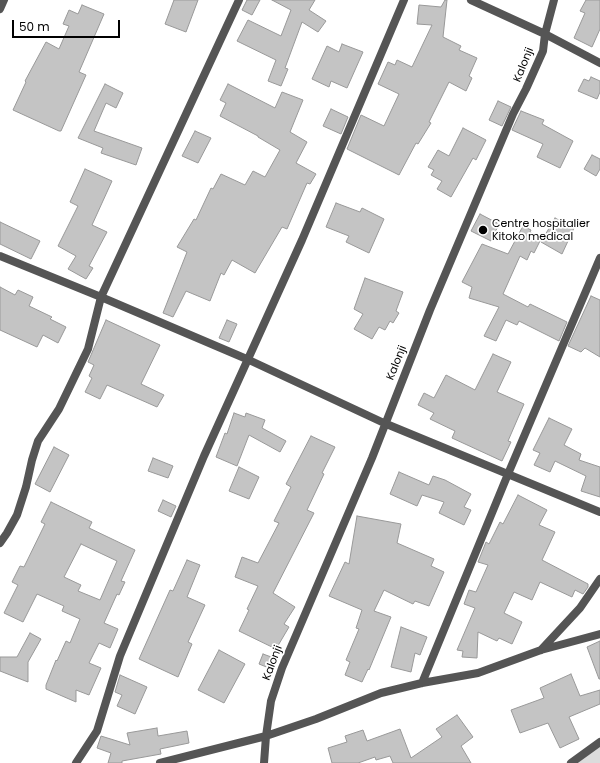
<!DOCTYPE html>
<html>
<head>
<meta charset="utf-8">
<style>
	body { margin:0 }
	#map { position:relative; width:600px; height:763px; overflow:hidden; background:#fff; font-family:Poppins,sans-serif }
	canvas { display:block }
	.scale { position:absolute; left:12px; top:20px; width:108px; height:18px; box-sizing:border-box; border:2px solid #000; border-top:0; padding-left:5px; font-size:12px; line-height:14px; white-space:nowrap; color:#000; -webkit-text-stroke:3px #fff; paint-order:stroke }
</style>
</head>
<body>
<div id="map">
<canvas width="600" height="763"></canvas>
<div class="scale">50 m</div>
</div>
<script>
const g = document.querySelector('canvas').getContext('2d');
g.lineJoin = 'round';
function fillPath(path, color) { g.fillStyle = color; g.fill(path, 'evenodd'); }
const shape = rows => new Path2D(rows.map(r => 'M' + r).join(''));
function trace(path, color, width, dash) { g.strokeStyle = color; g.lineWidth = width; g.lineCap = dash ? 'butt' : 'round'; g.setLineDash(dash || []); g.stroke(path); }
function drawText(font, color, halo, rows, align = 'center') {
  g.font = font + ' Poppins,sans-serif'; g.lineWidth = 3.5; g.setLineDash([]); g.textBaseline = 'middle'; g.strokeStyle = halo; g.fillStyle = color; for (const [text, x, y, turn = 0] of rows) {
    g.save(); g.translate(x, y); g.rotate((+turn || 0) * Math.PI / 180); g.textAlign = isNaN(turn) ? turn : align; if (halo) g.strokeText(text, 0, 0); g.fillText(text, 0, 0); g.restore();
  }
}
const green = shape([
	[600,742,600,763,571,763]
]);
const building = shape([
	[174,0,198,0,186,32,165,24,174,0],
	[247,0,260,0,252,15,242,10,247,0],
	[272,0,315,0,309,10,326,21,318,32,302,22,285,68,288,69,281,86,268,81,276,60,237,41,248,20,281,36,291,10,272,0],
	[445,0,447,0,443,37,461,46,459,50,477,58,469,76,472,78,466,91,449,82,429,122,431,123,418,144,416,143,399,175,347,149,361,115,384,126,399,94,378,84,388,62,395,65,397,60,412,67,432,25,417,24,419,5,441,7,445,0],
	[586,0,600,0,600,29,592,47,574,38,585,13,580,11,586,0],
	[82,5,104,14,79,72,86,75,61,131,59,131,13,110,26,82,25,81,46,42,59,49,69,26,63,24,69,10,78,14,82,5],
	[342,44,363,52,347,88,331,81,329,87,312,79,327,46,339,52,342,44],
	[591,77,600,81,600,92,597,99,578,91,584,79,589,81,591,77],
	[105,84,123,93,116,108,106,103,94,131,142,148,136,165,101,153,103,148,78,138,105,84],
	[228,84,275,108,282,92,303,100,290,132,307,142,296,163,316,174,310,184,307,183,287,229,282,227,255,273,232,260,224,275,221,273,210,301,186,291,173,317,163,313,187,252,177,247,194,219,196,220,211,188,213,189,221,174,245,185,253,171,265,177,280,150,258,137,258,136,220,116,226,103,220,100,228,84],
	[498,101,511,107,502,126,489,120,498,101],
	[331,109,348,117,341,134,323,126,331,109],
	[521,111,544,120,542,124,573,141,560,168,537,157,543,144,512,130,521,111],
	[463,128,486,140,476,160,473,158,451,197,437,189,442,181,431,175,434,170,428,167,438,150,449,156,463,128],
	[195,131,211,138,198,163,182,156,195,131],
	[592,155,600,159,600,169,596,176,584,169,592,155],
	[85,169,112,181,92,225,107,232,89,266,93,268,86,279,68,269,76,256,58,246,78,206,70,202,85,169],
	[336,203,360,212,362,208,384,219,369,253,346,242,349,236,326,227,336,203],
	[480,214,499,224,491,241,471,231,480,214],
	[555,218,574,228,562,254,541,242,555,218],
	[0,222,40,241,31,259,0,244,0,222],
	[523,226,531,230,530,232,541,239,534,253,531,251,527,260,520,256,503,294,528,307,530,304,567,322,559,341,519,321,517,325,506,320,496,341,484,336,499,307,469,298,472,287,462,282,482,244,508,254,523,226],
	[365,278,403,292,396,311,399,313,393,323,390,321,385,330,379,327,372,339,354,329,363,314,354,309,365,278],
	[0,287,15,295,18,290,33,297,29,306,52,317,50,319,66,327,58,343,43,335,37,347,0,330,0,287],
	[591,296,600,300,600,357,585,348,581,352,568,346,591,296],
	[106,320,160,345,141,384,164,395,157,407,107,385,100,399,85,392,92,378,89,376,94,365,88,362,106,320],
	[227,320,237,324,229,342,219,338,227,320],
	[493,354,511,362,497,392,524,404,508,441,511,442,502,461,452,438,455,431,430,419,434,413,418,405,424,393,434,398,446,375,475,390,493,354],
	[234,413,245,417,246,413,265,420,262,428,286,441,280,452,249,435,237,466,216,457,225,433,227,434,234,413],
	[549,418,572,429,564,445,581,454,579,460,600,467,600,497,581,491,586,476,555,461,550,472,534,465,540,453,533,450,549,418],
	[311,436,335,447,322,473,324,474,307,510,314,513,273,593,295,607,284,624,289,627,276,649,239,631,249,610,247,609,258,586,235,577,242,557,258,563,279,523,274,521,291,487,286,484,311,436],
	[54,447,69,455,50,492,35,484,54,447],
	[153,458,173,466,168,478,148,471,153,458],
	[239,467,259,477,249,499,229,491,239,467],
	[399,472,429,485,433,476,445,480,471,494,464,507,471,510,464,525,439,513,444,502,422,495,417,506,390,494,399,472],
	[518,495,547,510,539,525,555,532,542,560,588,584,588,587,583,594,575,590,572,597,540,582,532,600,514,592,504,613,522,622,512,644,499,638,497,641,478,632,477,658,462,657,463,651,457,650,475,608,464,604,469,590,476,592,488,565,478,562,486,542,489,544,500,522,503,524,518,495],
	[163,500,176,506,171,517,158,511,163,500],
	[51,502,92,522,89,528,135,550,121,581,125,582,119,595,117,594,104,623,118,629,110,648,99,643,89,663,101,668,89,695,76,690,76,702,46,689,46,685,56,660,57,661,66,641,70,643,80,619,62,611,64,606,37,594,23,622,4,613,18,585,12,582,20,566,24,567,45,524,41,522,51,502],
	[81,544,117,561,100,600,78,591,81,585,64,577,81,544],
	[357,516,401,524,397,543,434,559,431,566,444,572,429,606,415,601,413,604,384,590,374,611,391,617,369,670,368,669,362,682,345,675,350,662,346,660,359,629,356,628,362,610,329,596,345,562,349,564,357,516],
	[187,560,200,565,187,597,205,605,188,642,192,644,178,677,139,659,170,590,173,591,187,560],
	[401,627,427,637,420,655,415,653,411,672,391,667,401,627],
	[30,633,41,639,28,662,28,682,0,671,0,657,17,657,30,633],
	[600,641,600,679,599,679,587,647,600,641],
	[219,650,245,664,224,703,198,690,219,650],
	[263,654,274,658,269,668,259,664,263,654],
	[571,674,580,696,600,690,600,704,569,717,579,739,560,748,548,723,520,733,511,710,544,698,540,688,571,674],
	[120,675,147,687,135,714,117,706,122,695,115,692,120,675],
	[457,715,473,737,461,746,471,763,393,763,390,756,376,760,375,757,358,763,332,763,328,748,347,742,345,736,363,730,367,741,400,729,411,758,442,737,436,729,457,715],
	[157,728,158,736,187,731,189,743,160,749,161,754,122,761,122,763,108,763,111,753,97,748,101,736,130,745,127,733,157,728]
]);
const service = shape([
	[571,763,600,742]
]);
const minor = shape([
	[471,0,545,34,600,63],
	[0,9,4,0],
	[0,256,101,297,249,360,384,423,600,512],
	[0,543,7,533,17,515,26,487,32,460,38,441,59,409,88,349,101,297,239,0],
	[541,650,580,608,600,579],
	[422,683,508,474,600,258],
	[76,763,97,731,120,656,204,456,302,240,404,0],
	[160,763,266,736,316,719,381,693,422,683,478,673,541,650,600,634],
	[264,763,266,736,271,701,282,668,372,458,430,310,513,114,526,89,543,51,545,34,554,0]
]);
const markers = [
	[483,230,5,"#000"]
];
const streetNames = [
	["Kalonji",524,65,-68],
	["Kalonji",397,363,-68],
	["Kalonji",273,663,-69]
];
const poiNames = [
	["Centre hospitalier",492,224],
	["Kitoko medical",492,237]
];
fillPath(green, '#dcdcdc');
fillPath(building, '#c4c4c4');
trace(building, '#999', 1);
trace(service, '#555', 8);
trace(minor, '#555', 8);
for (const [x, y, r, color] of markers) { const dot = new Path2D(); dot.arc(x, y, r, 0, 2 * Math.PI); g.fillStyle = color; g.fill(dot); trace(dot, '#fff', 1.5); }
drawText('11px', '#000', '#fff', streetNames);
drawText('11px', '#000', '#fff', poiNames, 'left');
</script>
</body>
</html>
